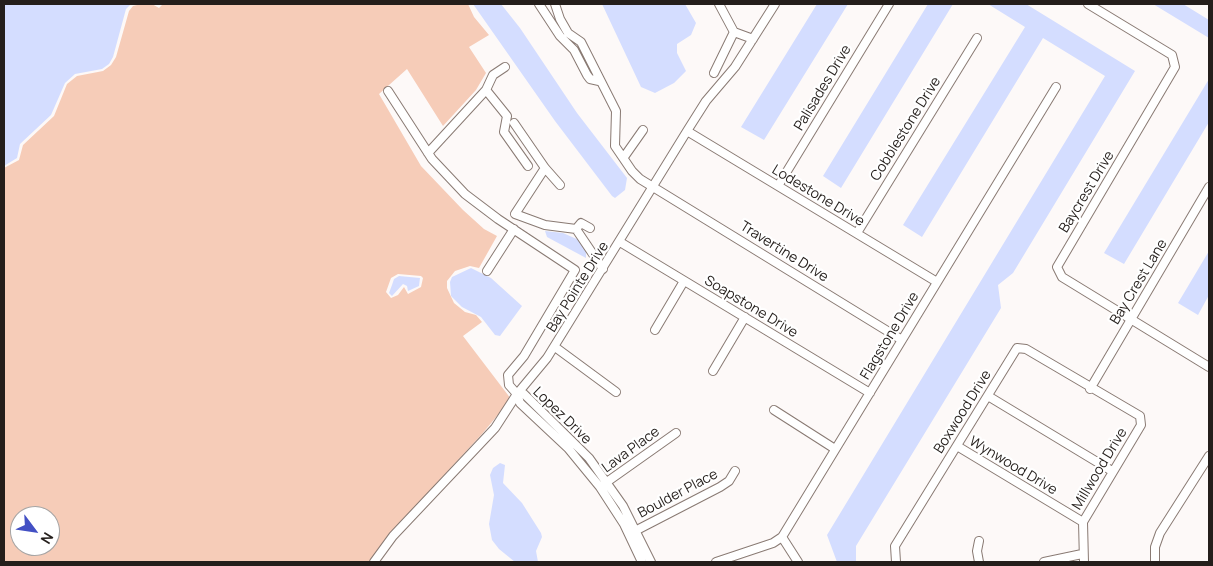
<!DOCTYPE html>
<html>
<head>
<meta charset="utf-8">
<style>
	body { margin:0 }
	#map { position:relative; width:1213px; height:566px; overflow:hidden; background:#fdf9f8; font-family:Manrope,sans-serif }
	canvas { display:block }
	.frame { position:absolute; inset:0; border:5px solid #241e1b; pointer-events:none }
	.north { position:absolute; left:10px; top:506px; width:50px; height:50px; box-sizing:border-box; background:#fff; border:1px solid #a7a5a4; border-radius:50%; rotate:121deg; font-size:14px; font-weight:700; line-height:20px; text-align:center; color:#241e1b }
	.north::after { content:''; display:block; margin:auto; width:18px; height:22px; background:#4350c4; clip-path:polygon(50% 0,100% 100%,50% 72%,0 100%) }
</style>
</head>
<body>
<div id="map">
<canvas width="1213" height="566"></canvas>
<div class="frame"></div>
<div class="north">N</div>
</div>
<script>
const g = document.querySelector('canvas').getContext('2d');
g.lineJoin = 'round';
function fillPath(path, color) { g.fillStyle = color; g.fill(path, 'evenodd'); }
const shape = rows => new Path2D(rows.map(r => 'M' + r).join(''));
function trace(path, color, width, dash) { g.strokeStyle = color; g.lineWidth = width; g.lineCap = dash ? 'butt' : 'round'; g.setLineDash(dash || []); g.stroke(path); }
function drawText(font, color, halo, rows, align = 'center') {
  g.font = font + ' Manrope,sans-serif'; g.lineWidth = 4.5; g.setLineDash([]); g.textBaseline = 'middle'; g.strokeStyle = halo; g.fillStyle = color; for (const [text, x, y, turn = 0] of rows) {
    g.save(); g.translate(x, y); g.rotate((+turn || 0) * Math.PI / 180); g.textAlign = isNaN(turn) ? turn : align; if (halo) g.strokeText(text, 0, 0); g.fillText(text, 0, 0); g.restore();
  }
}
const green = shape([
	[141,4,152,4,159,8,163,4,468,4,474,17,489,35,469,47,486,73,476,90,443,126,407,69,379,94,421,166,463,210,484,229,497,236,479,268,470,266,455,271,447,281,447,288,454,303,465,312,476,315,482,322,463,336,511,399,482,434,386,538,371,562,4,562,4,168,19,160,23,145,54,116,67,84,77,76,103,71,111,65,116,57,129,11,133,6],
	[398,274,421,276,423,278,421,287,408,294,404,287,398,295,391,298,386,292,391,278],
	[20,516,50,516,50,546,20,546]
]);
const water = shape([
	[4,4,131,4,126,9,113,57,109,64,102,69,75,74,65,83,51,115,20,144,17,158,4,166],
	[473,4,501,4,520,28,577,113,627,178,625,190,615,198,612,196,555,121],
	[602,4,685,4,696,23,691,35,677,44,677,53,686,71,674,83,655,93,641,87],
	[817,4,848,4,764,140,741,127],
	[928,4,953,4,841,188,823,176],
	[988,4,1026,4,1135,71,1013,273,998,285,1001,308,856,546,856,562,837,562,827,535,1105,76,1043,38,922,237,903,225,1025,27],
	[1153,4,1183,4,1209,20,1209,38],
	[1209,79,1209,122,1124,264,1104,253],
	[545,231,563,233,579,240,586,251,586,258,547,237],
	[1209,251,1209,295,1198,315,1178,303],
	[471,268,491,278,522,306,500,336,495,335,481,317,462,307,451,296,450,282,452,277],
	[399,276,420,278,419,286,408,291,407,286,403,284,392,296,389,293,392,285,394,279],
	[500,463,505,465,503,483,522,503,541,533,542,537,536,551,538,562,515,562,499,549,492,540,489,524,494,495,490,475,493,468]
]);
const minor = shape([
	[539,4,560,36,574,50,587,75,590,79,599,81],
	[555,4,560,19,568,33,581,42,616,111,615,146,632,171,640,179,902,340],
	[719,4,734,32,753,39],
	[1088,4,1172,55,1175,67,1057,267,1062,277,1209,367],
	[714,73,734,32],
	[486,90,507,116,504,132,528,166],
	[388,91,432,159,465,194,498,219,575,270,524,356,508,375,509,385,517,394,520,403,568,448,600,487,624,524,642,562],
	[514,123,545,168,560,185],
	[687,131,937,282],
	[428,153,486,90,493,75,505,67],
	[624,157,643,130],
	[545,168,515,214,545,225,576,229,603,269],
	[778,186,889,4],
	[576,229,581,223,590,228],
	[857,233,977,38],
	[620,242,870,393],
	[487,271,514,229],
	[655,330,684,281],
	[555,347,616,392],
	[713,371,745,317],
	[1090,389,1209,187],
	[517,394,524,394,589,458,623,506,651,562],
	[988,396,1112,471],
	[774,410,835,449],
	[957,446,1083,522],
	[604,484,676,433],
	[633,532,720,487,729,481,735,471],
	[782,537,798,562],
	[979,541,977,551,979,562],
	[374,562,393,536,495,428,517,394,547,358,687,131,706,101,735,67,775,4],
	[716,562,773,543,782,537,1056,87],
	[896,562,895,546,1017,348,1026,349,1140,416,1141,425,1083,522,1084,562],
	[1044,562,1082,554],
	[1155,562,1155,547,1160,533,1209,456]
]);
const streetNames = [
	["Palisades Drive",823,88,-59],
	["Cobblestone Drive",906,129,-58],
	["Baycrest Drive",1087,192,-59],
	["Lodestone Drive",818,196,31],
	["Travertine Drive",784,252,32],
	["Bay Crest Lane",1139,282,-59],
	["Bay Pointe Drive",578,287,-58],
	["Soapstone Drive",751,307,31],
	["Flagstone Drive",890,336,-59],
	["Boxwood Drive",963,412,-58],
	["Lopez Drive",562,416,44],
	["Lava Place",631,450,-36],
	["Wynwood Drive",1013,466,31],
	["Millwood Drive",1100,469,-59],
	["Boulder Place",678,494,-28]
];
fillPath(green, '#f6ccb8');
fillPath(water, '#d4ddff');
trace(minor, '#897a73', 10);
trace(minor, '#fff', 8);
drawText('14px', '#241e1b', '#fff', streetNames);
</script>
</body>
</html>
